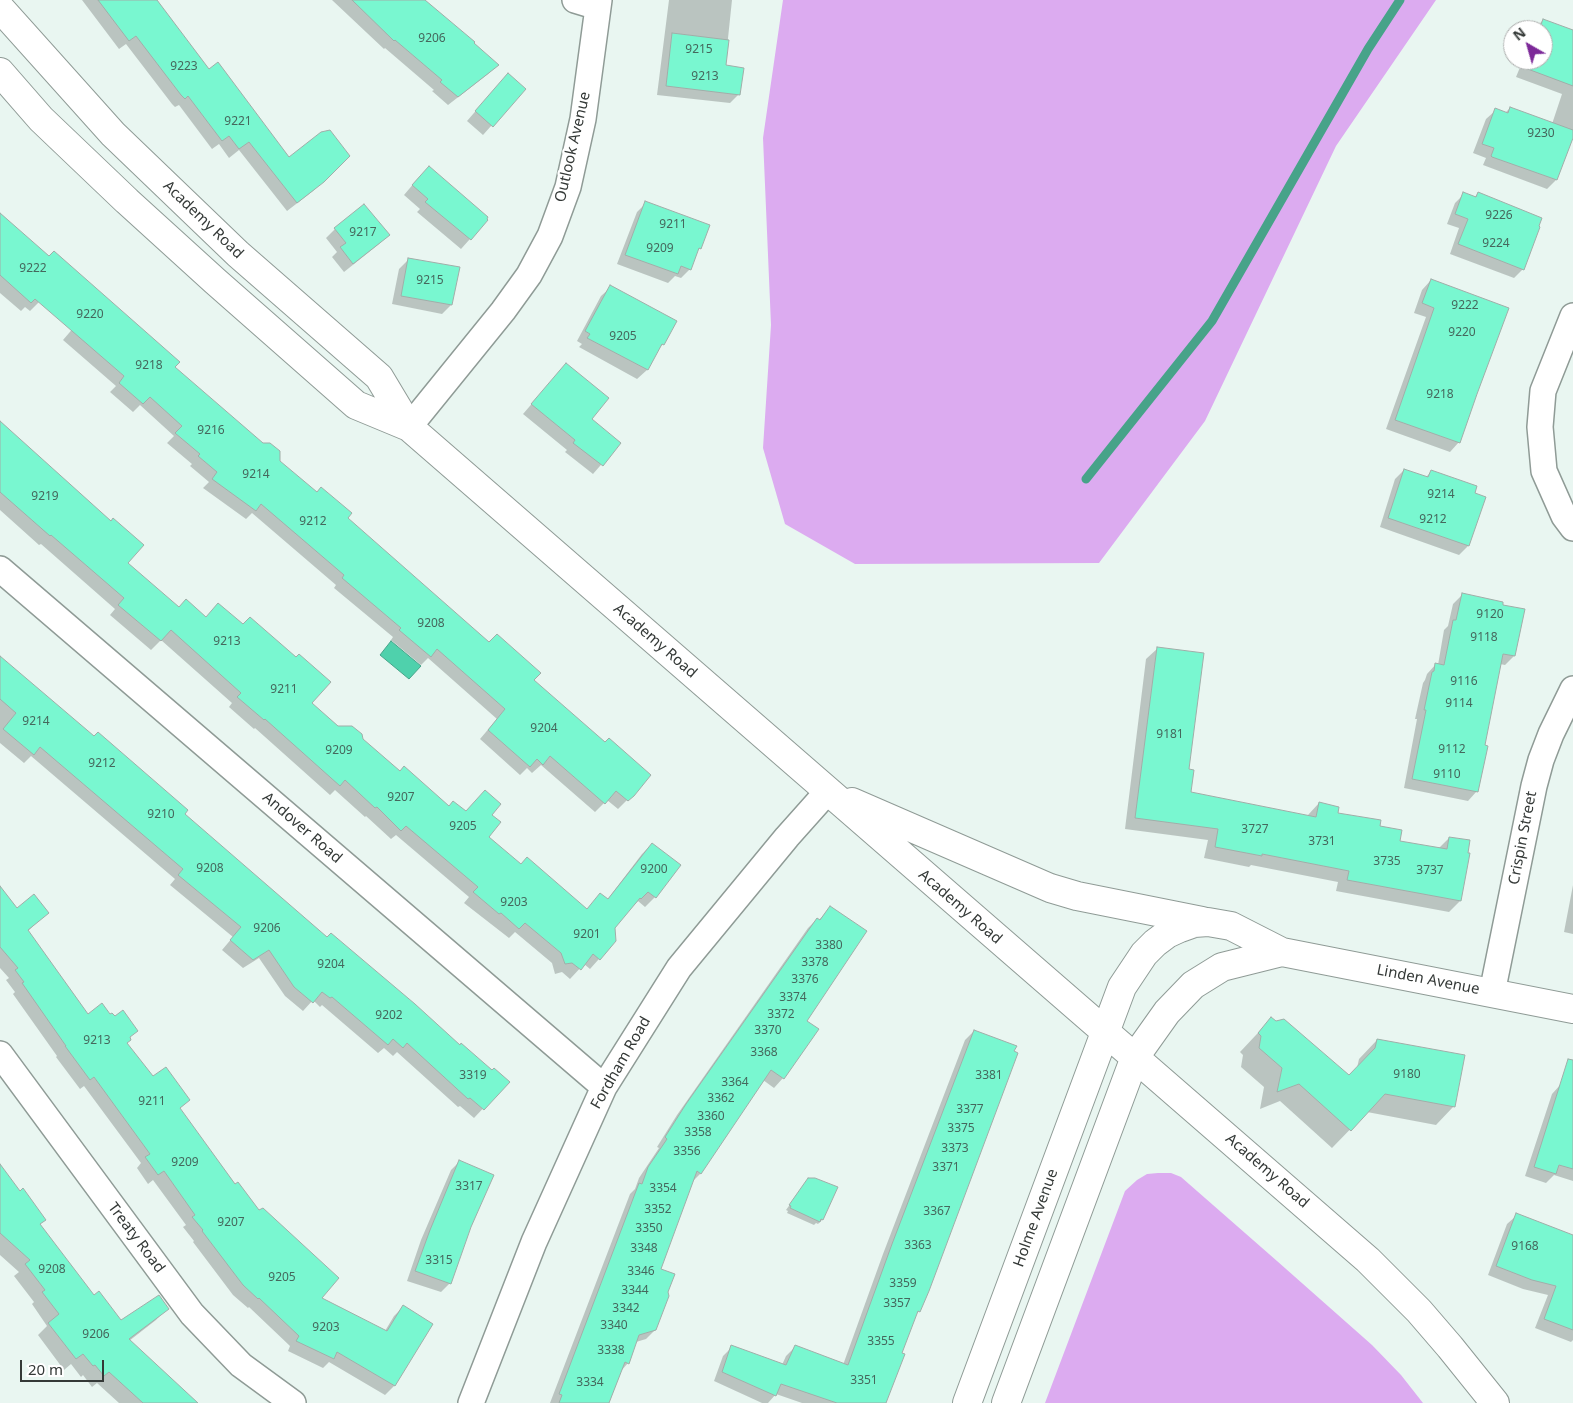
<!DOCTYPE html>
<html>
<head>
<meta charset="utf-8">
<style>
	body { margin:0 }
	#map { position:relative; width:1573px; height:1403px; overflow:hidden; background:#e9f6f1; font-family:"Noto Sans",sans-serif }
	canvas { display:block }
	.north { position:absolute; left:1503px; top:20px; width:50px; height:50px; box-sizing:border-box; background:#fff; border:1px solid #aeb0af; border-radius:50%; rotate:322deg; font-size:14px; font-weight:700; line-height:20px; text-align:center; color:#343937 }
	.north::after { content:''; display:block; margin:auto; width:18px; height:22px; background:#7c2998; clip-path:polygon(50% 0,100% 100%,50% 72%,0 100%) }
	.scale { position:absolute; left:20px; top:1360px; width:84px; height:22px; box-sizing:border-box; border:2px solid #343937; border-top:0; padding-left:6px; font-size:15px; line-height:18px; white-space:nowrap; color:#343937; -webkit-text-stroke:4px #fff; paint-order:stroke }
</style>
</head>
<body>
<div id="map">
<canvas width="1573" height="1403"></canvas>
<div class="north">N</div>
<div class="scale">20 m</div>
</div>
<script>
const g = document.querySelector('canvas').getContext('2d');
g.lineJoin = 'round';
function fillPath(path, color) { g.fillStyle = color; g.fill(path, 'evenodd'); }
const shape = rows => new Path2D(rows.map(r => 'M' + r).join(''));
function trace(path, color, width, dash) { g.strokeStyle = color; g.lineWidth = width; g.lineCap = dash ? 'butt' : 'round'; g.setLineDash(dash || []); g.stroke(path); }
function drawText(font, color, halo, rows, align = 'center') {
  g.font = font + ' "Noto Sans",sans-serif'; g.lineWidth = 4.5; g.setLineDash([]); g.textBaseline = 'middle'; g.strokeStyle = halo; g.fillStyle = color; for (const [text, x, y, turn = 0] of rows) {
    g.save(); g.translate(x, y); g.rotate((+turn || 0) * Math.PI / 180); g.textAlign = isNaN(turn) ? turn : align; if (halo) g.strokeText(text, 0, 0); g.fillText(text, 0, 0); g.restore();
  }
}
const green = shape([
	[783,0,1436,0,1336,146,1205,421,1099,563,855,564,785,524,763,448,771,325,763,138],
	[1158,1173,1171,1173,1181,1177,1277,1261,1372,1345,1401,1375,1423,1403,1045,1403,1125,1191,1137,1180,1147,1174]
]);
const water = shape([
	[391,641,421,666,409,679,380,655,391,641]
]);
const shadow = shape([
	[82,0,156,0,209,71,289,159,349,156,313,191,287,211,239,150,229,158,219,144,212,149,179,105,175,107,172,104,126,44,119,49],
	[332,0,423,0,497,65,488,74,448,105,432,91,434,90,385,48,384,49],
	[669,0,732,0,725,67,739,94,730,103,657,95],
	[1543,20,1573,31,1573,134,1556,180,1547,189,1483,165,1486,158,1473,153,1486,119,1496,110,1505,113,1510,108,1552,124,1562,94,1516,77,1523,60,1543,60,1543,30,1534,30],
	[499,84,524,89,483,135,467,121],
	[420,176,487,220,461,249,417,212,420,209,404,195],
	[1478,193,1523,269,1514,278,1450,254,1459,228,1447,224,1455,203,1464,194,1474,198],
	[646,203,700,248,696,252,690,269,681,278,675,276,668,283,617,264,637,212],
	[0,216,39,302,30,311,25,307,21,311,0,293],
	[335,229,388,235,379,244,344,272,332,257,337,252,326,238],
	[409,259,451,305,442,314,392,304,399,269],
	[1431,280,1459,442,1450,452,1386,429,1426,317,1414,313,1422,290],
	[611,287,663,344,657,350,647,370,637,379,579,347,582,344,577,341,601,296],
	[93,305,173,367,279,461,605,744,649,775,627,800,618,809,607,800,595,812,541,765,532,773,527,768,520,775,480,739,497,719,428,658,421,665,391,640,393,637,334,588,336,585,252,513,246,519,203,488,209,482,190,466,192,464,167,443,174,436,140,405,133,412,110,392,116,386,63,340],
	[566,364,590,419,620,443,593,474,565,452,567,450,523,414],
	[0,422,126,563,179,608,310,703,338,727,362,740,400,772,449,807,465,813,490,815,487,837,520,866,586,910,600,895,607,900,642,854,652,844,655,897,645,907,638,901,631,908,613,928,615,941,590,969,584,964,570,979,562,972,555,974,552,963,515,932,509,938,464,903,469,897,396,835,391,839,366,816,365,817,335,790,330,795,255,728,254,729,229,707,232,703,161,640,151,650,110,615,115,609,41,544,39,545,0,510],
	[1404,470,1425,478,1431,472,1468,546,1459,555,1380,527,1395,479],
	[1462,595,1514,656,1505,665,1500,664,1484,746,1477,791,1468,801,1404,788,1417,719,1415,719,1423,683,1425,680,1427,674,1436,664,1438,665,1444,630,1448,626,1453,604],
	[1158,648,1188,770,1189,793,1307,817,1308,815,1319,803,1337,814,1379,827,1399,842,1438,849,1449,838,1466,854,1468,854,1460,901,1449,912,1336,891,1338,882,1251,865,1249,867,1204,858,1208,840,1125,829,1146,659],
	[0,657,327,938,492,1072,508,1082,474,1118,460,1106,458,1107,397,1052,393,1056,384,1048,378,1053,322,1005,320,1007,313,1000,303,1011,285,996,259,958,243,968,222,950,233,937,170,885,175,879,31,756,24,763,0,743],
	[1573,885,1573,934,1564,932],
	[0,888,17,909,47,913,28,931,88,1015,129,1038,126,1043,153,1078,189,1100,179,1109,320,1298,385,1331,394,1316,403,1307,432,1324,394,1386,385,1395,329,1362,323,1368,288,1351,290,1346,249,1307,248,1308,233,1295,193,1242,194,1241,183,1227,186,1225,153,1180,148,1184,137,1168,141,1163,84,1086,80,1089,56,1057,57,1056,13,994,15,992,6,980,9,978,0,968],
	[830,908,805,1021,783,1078,774,1088,763,1080,701,1173,692,1182,660,1270,655,1330,646,1339,636,1342,628,1363,621,1371,609,1403,550,1403,630,1194,635,1189,639,1178,659,1148,657,1147,677,1115,808,928,817,919,819,920],
	[1271,1019,1349,1077,1357,1068,1359,1059,1377,1040,1454,1106,1436,1125,1367,1112,1332,1148,1280,1101,1260,1109,1264,1087,1241,1067,1243,1055,1240,1052],
	[974,1031,919,1311,915,1316,900,1354,886,1403,802,1403,776,1394,768,1403,762,1403,714,1381,723,1356,732,1347,782,1365,786,1356,795,1347,843,1365,883,1254,965,1040],
	[1561,1084,1573,1088,1573,1181,1554,1175,1546,1183,1525,1176,1552,1094],
	[460,1161,470,1227,450,1283,441,1292,407,1281,421,1240,451,1170],
	[0,1166,19,1192,45,1219,39,1225,94,1297,121,1322,167,1308,156,1320,129,1341,196,1403,119,1403,97,1383,92,1387,83,1375,81,1377,71,1364,64,1370,38,1335,47,1326,32,1304,34,1302,14,1276,19,1272,0,1255],
	[808,1179,836,1187,822,1220,818,1224,816,1223,814,1225,787,1213,788,1211,786,1210],
	[1517,1215,1573,1271,1573,1340,1571,1342,1535,1328,1548,1295,1523,1289,1488,1275,1507,1224]
]);
const stream = shape([
	[1086,479,1212,321,1368,49,1400,0]
]);
const building = shape([
	[98,0,157,0,209,69,218,62,289,157,321,132,330,130,350,156,324,182,297,203,249,142,239,149,229,136,222,141,188,96,185,99,181,95,136,36,129,41,98,0],
	[352,0,425,0,475,42,474,43,499,65,458,97,440,82,442,80,395,40,394,41,352,0],
	[1543,19,1573,30,1573,86,1525,68,1528,60,1543,60,1543,30,1539,30,1543,19],
	[672,33,729,40,726,65,744,68,740,95,666,86,672,33],
	[508,73,526,89,493,127,475,111,508,73],
	[1510,107,1573,130,1573,138,1557,180,1492,157,1491,156,1494,148,1482,144,1495,108,1508,113,1510,107],
	[429,166,488,217,487,219,488,220,471,240,425,202,428,199,412,185,429,166],
	[1463,192,1476,197,1478,192,1542,218,1539,226,1540,227,1524,270,1458,244,1468,219,1455,214,1463,192],
	[645,201,710,225,701,249,699,248,691,270,681,266,678,274,625,255,645,201],
	[364,204,390,235,353,264,340,247,346,243,334,228,364,204],
	[0,213,49,256,54,251,180,362,175,367,263,443,270,443,280,451,280,461,317,492,321,487,352,513,348,518,489,642,497,634,541,673,534,680,605,742,609,738,651,775,634,796,628,801,616,791,605,804,550,756,543,765,537,759,530,767,488,730,505,709,437,649,431,657,399,630,401,628,342,578,344,575,261,504,256,511,212,479,217,472,198,456,200,454,175,433,182,426,150,397,143,404,119,383,124,376,35,299,31,303,0,275,0,213],
	[408,258,460,267,452,305,401,296,408,258],
	[1431,279,1509,308,1477,394,1460,443,1395,420,1434,308,1422,303,1431,279],
	[610,285,677,321,664,345,662,344,648,370,587,338,590,334,585,331,610,285],
	[566,363,609,398,592,419,621,443,603,466,573,443,575,440,531,404,566,363],
	[0,421,111,521,113,518,144,545,128,563,179,607,186,599,206,617,218,603,243,624,250,617,296,657,299,654,331,682,312,703,338,726,352,726,362,734,363,739,400,771,404,766,449,806,453,801,466,811,485,790,501,804,492,815,501,822,489,837,521,864,527,857,587,909,600,893,608,899,652,843,681,865,656,898,648,892,641,899,640,898,615,928,616,941,600,960,593,954,581,970,572,963,565,964,561,953,525,923,519,929,501,913,499,914,473,892,478,887,406,826,401,831,377,807,375,808,345,780,340,786,265,719,264,720,237,697,241,693,171,630,161,641,118,605,124,598,51,535,50,536,0,492,0,421],
	[1404,469,1428,477,1431,470,1477,486,1475,493,1486,497,1469,546,1388,518,1404,469],
	[1462,593,1503,602,1503,605,1525,609,1515,656,1503,654,1485,745,1488,746,1478,792,1412,779,1426,710,1424,710,1432,672,1434,671,1435,663,1444,665,1453,620,1456,620,1462,593],
	[1157,647,1204,653,1189,769,1194,770,1191,792,1316,817,1319,802,1339,807,1338,813,1381,820,1380,826,1402,830,1400,841,1447,849,1449,837,1470,840,1468,853,1470,853,1461,901,1347,880,1349,871,1262,854,1262,856,1215,847,1218,829,1135,818,1157,647],
	[0,656,94,736,98,732,188,810,185,814,327,937,331,933,415,1004,460,1045,461,1043,492,1070,494,1068,510,1082,484,1110,470,1098,468,1099,407,1043,403,1048,393,1039,388,1045,332,997,330,998,322,992,313,1003,294,987,269,950,253,960,230,940,241,927,178,875,183,869,40,747,34,755,3,729,16,713,0,699,0,656],
	[0,886,17,908,34,894,49,913,28,930,88,1014,102,1003,110,1014,112,1013,115,1016,123,1010,138,1031,130,1037,131,1040,127,1043,153,1076,166,1067,190,1100,180,1108,235,1184,238,1182,259,1210,263,1208,339,1278,322,1298,387,1331,403,1305,433,1324,395,1386,337,1352,334,1359,296,1341,299,1336,259,1298,258,1299,243,1285,202,1231,203,1230,192,1217,195,1215,164,1171,158,1175,145,1157,150,1154,94,1077,90,1080,65,1046,66,1046,22,983,24,982,15,970,18,968,0,947,0,886],
	[830,906,867,931,807,1021,819,1029,784,1079,771,1070,701,1174,697,1171,661,1269,675,1274,668,1292,669,1296,656,1330,639,1335,629,1364,625,1362,609,1403,559,1403,562,1395,559,1394,639,1183,642,1184,648,1167,667,1139,665,1137,686,1104,817,918,820,920,830,906],
	[1271,1017,1276,1021,1284,1019,1349,1075,1375,1048,1377,1039,1465,1055,1455,1107,1385,1094,1351,1131,1299,1084,1277,1092,1282,1068,1259,1048,1261,1036,1258,1033,1271,1017],
	[974,1030,1017,1046,1014,1051,1018,1053,929,1291,920,1312,918,1311,902,1353,905,1354,886,1403,837,1403,781,1384,776,1396,722,1372,731,1345,786,1365,795,1345,848,1365,892,1244,974,1030],
	[1568,1059,1573,1060,1573,1169,1559,1165,1556,1174,1534,1167,1568,1059],
	[459,1160,494,1175,471,1227,451,1284,415,1271,430,1230,459,1160],
	[0,1164,20,1191,23,1188,46,1220,40,1224,94,1295,99,1291,121,1320,159,1295,169,1309,129,1339,198,1403,143,1403,109,1372,104,1376,95,1365,93,1366,83,1354,76,1359,48,1323,59,1314,42,1292,45,1290,25,1264,30,1260,0,1233,0,1164],
	[808,1178,815,1178,838,1187,823,1220,821,1219,820,1222,790,1208,791,1206,789,1205,808,1178],
	[1516,1213,1573,1235,1573,1330,1544,1319,1556,1286,1532,1280,1496,1266,1516,1213]
]);
const street = shape([
	[575,0,598,7],
	[1573,316,1543,391,1540,427,1544,471,1564,516,1573,528],
	[409,427,503,311,529,275,550,236,568,187,583,119,599,0],
	[0,569,604,1087],
	[1492,993,1534,786,1541,760,1551,734,1573,689],
	[0,1054,192,1314,241,1365,293,1403],
	[471,1403,534,1242,604,1087,679,968,787,837,828,791]
]);
const secondary = shape([
	[0,8,113,134,238,254,379,377,409,427,1368,1260,1419,1311,1450,1347,1495,1403],
	[0,72,41,119,127,201,215,281,356,405,409,427],
	[852,802,1050,888,1077,896,1202,921],
	[967,1403,1122,987,1144,954,1155,943,1167,934,1180,928,1194,923,1208,922,1231,926,1282,952,1573,1009],
	[1006,1403,1135,1057,1167,1012,1193,985,1222,967,1282,952]
]);
const numberNames = [
	["9206",432,39],
	["9215",699,50],
	["9223",184,67],
	["9213",705,77],
	["9221",238,122],
	["9230",1541,134],
	["9226",1499,216],
	["9211",673,225],
	["9217",363,233],
	["9224",1496,244],
	["9209",660,249],
	["9222",33,269],
	["9215",430,281],
	["9222",1465,306],
	["9220",90,315],
	["9220",1462,333],
	["9205",623,337],
	["9218",149,366],
	["9218",1440,395],
	["9216",211,431],
	["9214",256,475],
	["9214",1441,495],
	["9219",45,497],
	["9212",1433,520],
	["9212",313,522],
	["9120",1490,615],
	["9208",431,624],
	["9118",1484,638],
	["9213",227,642],
	["9116",1464,682],
	["9211",284,690],
	["9114",1459,704],
	["9214",36,722],
	["9204",544,729],
	["9181",1170,735],
	["9112",1452,750],
	["9209",339,751],
	["9212",102,764],
	["9110",1447,775],
	["9207",401,798],
	["9210",161,815],
	["9205",463,827],
	["3727",1255,830],
	["3731",1322,842],
	["3735",1387,862],
	["9208",210,869],
	["9200",654,870],
	["3737",1430,871],
	["9203",514,903],
	["9206",267,929],
	["9201",587,935],
	["3380",829,946],
	["3378",815,963],
	["9204",331,965],
	["3376",805,980],
	["3374",793,998],
	["3372",781,1015],
	["9202",389,1016],
	["3370",768,1031],
	["9213",97,1041],
	["3368",764,1053],
	["9180",1407,1075],
	["3319",473,1076],
	["3381",989,1076],
	["3364",735,1083],
	["3362",721,1099],
	["9211",152,1102],
	["3377",970,1110],
	["3360",711,1117],
	["3375",961,1129],
	["3358",698,1133],
	["3373",955,1149],
	["3356",687,1152],
	["9209",185,1163],
	["3371",946,1168],
	["3317",469,1187],
	["3354",663,1189],
	["3352",658,1210],
	["3367",937,1212],
	["9207",231,1223],
	["3350",649,1229],
	["3363",918,1246],
	["9168",1525,1247],
	["3348",644,1249],
	["3315",439,1261],
	["9208",52,1270],
	["3346",641,1272],
	["9205",282,1278],
	["3359",903,1284],
	["3344",635,1291],
	["3357",897,1304],
	["3342",626,1309],
	["3340",614,1326],
	["9203",326,1328],
	["9206",96,1335],
	["3355",881,1342],
	["3338",611,1351],
	["3351",864,1381],
	["3334",590,1383]
];
const streetNames = [
	["Outlook Avenue",573,147,-77],
	["Academy Road",203,220,44],
	["Academy Road",655,641,41],
	["Andover Road",302,828,41],
	["Crispin Street",1523,838,-79],
	["Academy Road",960,907,41],
	["Linden Avenue",1428,980,11],
	["Fordham Road",621,1063,-60],
	["Academy Road",1267,1171,41],
	["Holme Avenue",1036,1218,-70],
	["Treaty Road",136,1238,53]
];
fillPath(green, '#dcabf0');
fillPath(water, '#4fd1ac');
trace(water, '#47a389', 1);
fillPath(shadow, '#0003');
trace(stream, '#47a389', 9);
fillPath(building, '#79f7d0');
trace(building, '#a1ada8', 1);
trace(street, '#8f9b96', 28);
trace(secondary, '#8f9b96', 30);
trace(street, '#fff', 25);
trace(secondary, '#fff', 28);
drawText('12px', '#45685d', null, numberNames);
drawText('15px', '#343937', '#fff', streetNames);
</script>
</body>
</html>
